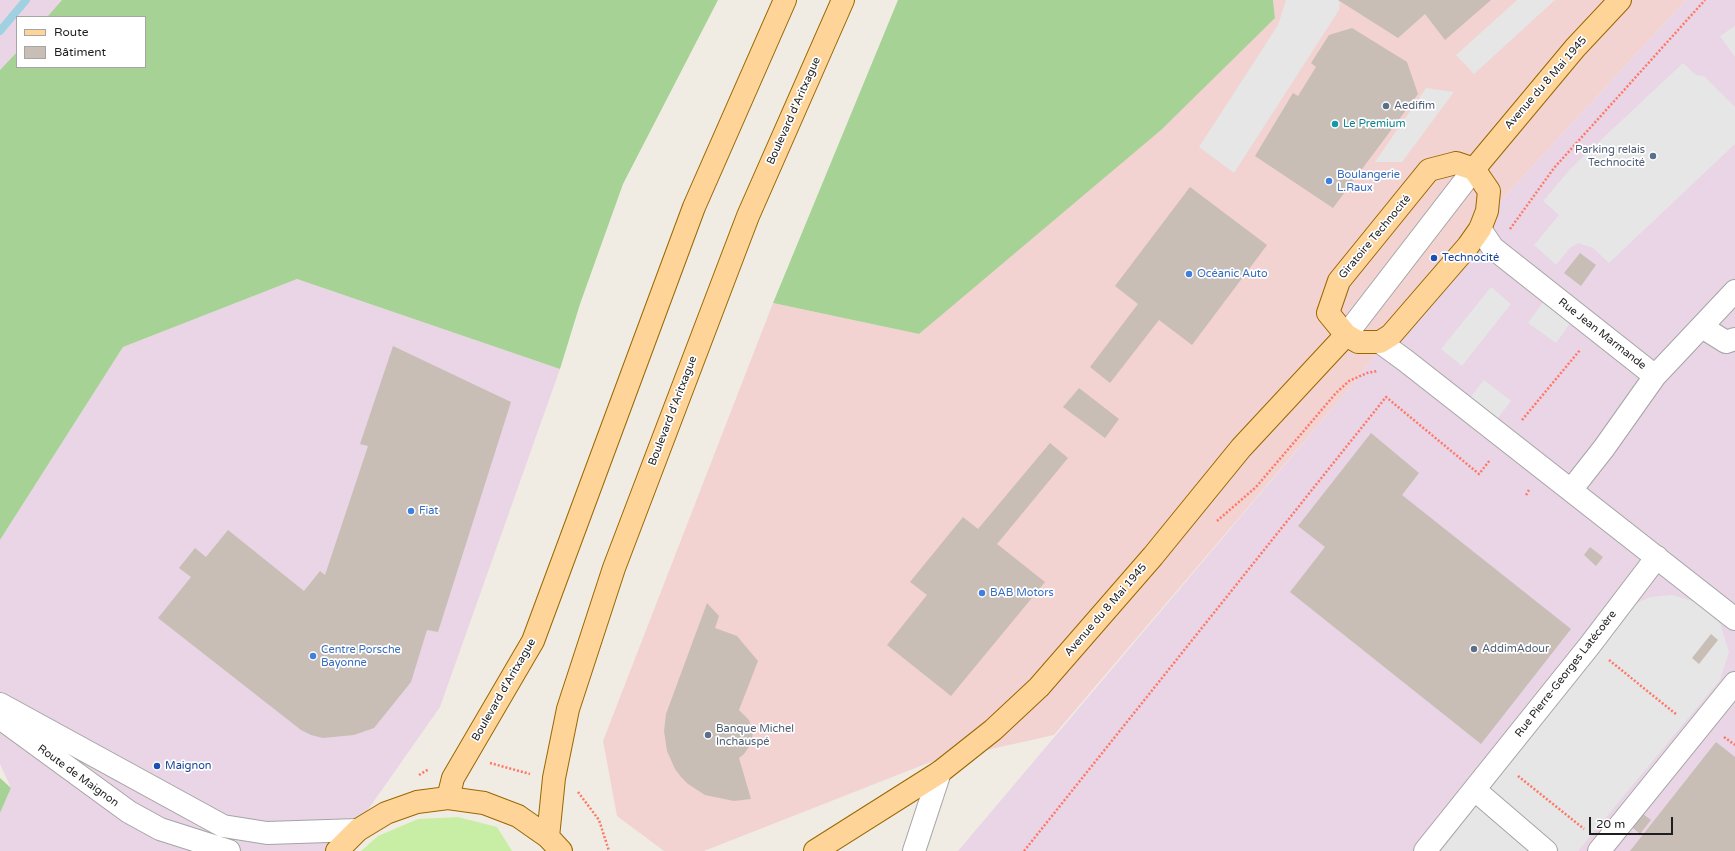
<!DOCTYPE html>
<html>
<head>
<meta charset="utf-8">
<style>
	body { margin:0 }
	#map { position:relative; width:1735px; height:851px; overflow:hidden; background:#f0ece3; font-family:"Varela Round",sans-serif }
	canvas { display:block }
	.legend { position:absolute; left:16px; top:16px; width:130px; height:52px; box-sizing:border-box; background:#fff; border:1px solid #a5a5a5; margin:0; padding:5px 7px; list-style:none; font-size:12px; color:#1e1e1e }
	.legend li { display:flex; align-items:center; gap:8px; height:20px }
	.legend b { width:20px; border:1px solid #a5a5a5 }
	.scale { position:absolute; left:1589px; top:817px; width:84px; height:18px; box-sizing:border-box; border:2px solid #1e1e1e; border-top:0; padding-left:5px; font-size:12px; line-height:14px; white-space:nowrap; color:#1e1e1e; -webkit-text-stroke:3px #fff; paint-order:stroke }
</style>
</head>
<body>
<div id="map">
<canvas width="1735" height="851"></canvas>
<ul class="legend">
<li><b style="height:5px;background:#ffd499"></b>Route</li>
<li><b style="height:11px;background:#c8beb6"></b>Bâtiment</li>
</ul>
<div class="scale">20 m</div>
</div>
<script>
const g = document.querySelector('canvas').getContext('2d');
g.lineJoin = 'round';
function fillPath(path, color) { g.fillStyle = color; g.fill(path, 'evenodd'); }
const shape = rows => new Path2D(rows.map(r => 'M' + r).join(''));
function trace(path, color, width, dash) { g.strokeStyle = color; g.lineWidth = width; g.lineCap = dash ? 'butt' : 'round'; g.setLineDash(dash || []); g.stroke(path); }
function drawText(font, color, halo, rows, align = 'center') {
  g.font = font + ' "Varela Round",sans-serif'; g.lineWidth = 3.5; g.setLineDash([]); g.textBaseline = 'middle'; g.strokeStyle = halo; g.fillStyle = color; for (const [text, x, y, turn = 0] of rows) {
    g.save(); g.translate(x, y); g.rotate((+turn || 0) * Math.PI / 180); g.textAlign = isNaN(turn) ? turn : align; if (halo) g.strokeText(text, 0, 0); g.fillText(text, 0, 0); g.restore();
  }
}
const commercial = shape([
	[1273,0,1686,0,1494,208,1347,391,1054,735,928,763,704,851,664,851,617,816,603,741,773,303,919,334,1275,18]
]);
const industrial = shape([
	[0,0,62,0,47,17,17,17,17,52,0,70],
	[1686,0,1735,0,1735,851,958,851,1347,391,1494,208],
	[297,279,560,369,440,707,339,851,0,851,0,813,11,788,0,764,0,540,123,347]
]);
const grass = shape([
	[458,817,497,827,512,851,361,851,378,836,418,819]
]);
const forest = shape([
	[62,0,718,0,623,184,580,304,560,369,297,279,123,347,0,540,0,70,17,52,17,67,145,67,145,17,47,17],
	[898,0,1273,0,1275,18,1161,130,919,334,773,303],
	[0,778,11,788,0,813]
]);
const parking = shape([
	[1286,0,1340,0,1339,10,1234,173,1199,147,1278,25],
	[1517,0,1555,0,1474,74,1456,55],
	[1735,26,1735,57,1720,36],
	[1683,63,1696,75,1704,76,1735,107,1735,144,1609,263,1593,248,1578,243,1570,248,1556,265,1534,245,1559,215,1543,201,1572,167],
	[1426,88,1454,92,1402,162,1375,162],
	[1491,287,1511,304,1462,366,1441,349],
	[1550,293,1577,314,1556,343,1528,323],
	[1484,380,1511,401,1490,428,1463,407],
	[1672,595,1696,602,1720,623,1729,652,1720,680,1578,851,1441,851,1511,762,1631,606,1650,597]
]);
const stream = shape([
	[0,31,26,0]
]);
const building = shape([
	[1338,0,1491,0,1445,40,1425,14,1398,38],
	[1352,28,1407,62,1418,94,1333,208,1255,156,1293,93,1298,96,1316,67,1311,63,1329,35],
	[1190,187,1267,245,1192,345,1159,320,1110,383,1090,367,1138,304,1115,286],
	[1580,253,1596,265,1581,286,1564,273],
	[393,346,511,402,438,632,427,630,411,682,374,728,354,735,323,738,311,735,301,730,158,618,191,577,179,568,195,548,206,557,228,530,304,591,320,571,325,575,368,446,360,444],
	[1079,388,1119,419,1105,438,1063,407],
	[1371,433,1419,473,1402,495,1571,629,1481,744,1290,592,1325,547,1298,526],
	[1050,443,1068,458,997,544,1045,582,951,696,887,645,927,595,910,582,963,517,978,529],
	[1590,547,1603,557,1596,566,1584,555],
	[707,603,719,616,715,628,737,636,758,661,739,710,749,720,753,732,751,744,744,754,739,758,751,799,734,801,705,795,688,784,681,777,675,769,667,751,664,731,666,714],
	[1711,634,1718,640,1699,664,1692,658],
	[1716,742,1735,757,1735,851,1630,851],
	[1643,814,1651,820,1640,834,1632,827]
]);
const path = shape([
	[1510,229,1554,168,1705,0],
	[1522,420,1580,350],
	[1526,495,1529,490],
	[1217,521,1256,487,1336,393,1349,381,1367,373,1377,371],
	[1609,660,1677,715],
	[1724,737,1735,745],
	[490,763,530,774],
	[419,775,429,769],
	[1518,776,1584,829],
	[578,792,599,820,609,851],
	[1024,851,1386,397,1479,474,1490,460]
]);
const minor = shape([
	[1480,229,1493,248,1655,376],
	[1702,327,1726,342,1735,339],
	[1346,335,1474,169],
	[1380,342,1406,361,1735,619],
	[1571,490,1604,448,1655,376,1735,291],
	[0,704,223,826,267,833,358,830],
	[0,718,129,812,160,829,229,851],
	[1475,790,1546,851],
	[914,851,940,772],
	[1425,851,1590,645,1657,557],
	[1599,851,1735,683]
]);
const major = shape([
	[1456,163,1474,169,1489,191,1487,211,1480,229,1468,246,1391,335,1380,342,1358,342,1346,335,1328,313,1339,281,1429,170,1456,163],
	[1474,169,1575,48,1620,0],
	[448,798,453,778,533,641,694,207,785,0],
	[548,837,554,778,568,709,614,568,748,216,843,0],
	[337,851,358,830,386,813,417,802,448,798,484,803,518,816,548,837,561,851],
	[815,851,940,772,993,730,1039,687,1153,556,1241,448,1346,335]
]);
const markers = [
	[1386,106,4,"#5c6f8a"],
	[1335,124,4,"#0f9aa8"],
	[1653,156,4,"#5c6f8a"],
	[1329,181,4,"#3f7fe0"],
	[1434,258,4,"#1a4fb4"],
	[1189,274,4,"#3f7fe0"],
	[411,511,4,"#3f7fe0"],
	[982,593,4,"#3f7fe0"],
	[1474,649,4,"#5c6f8a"],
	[313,656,4,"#3f7fe0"],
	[708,735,4,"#5c6f8a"],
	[157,766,4,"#1a4fb4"]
];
const streetNames = [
	["Avenue du 8 Mai 1945",1546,83,-49],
	["Boulevard d'Aritxague",794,111,-66],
	["Giratoire Technocité",1375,237,-50],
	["Rue Jean Marmande",1602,334,38],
	["Boulevard d'Aritxague",673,411,-69],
	["Avenue du 8 Mai 1945",1106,610,-49],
	["Rue Pierre-Georges Latécoère",1566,674,-52],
	["Boulevard d'Aritxague",504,690,-60],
	["Route de Maignon",78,776,36]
];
const serviceNames = [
	["Aedifim",1394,106],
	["Parking relais",1645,150,"right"],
	["Technocité",1645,163,"right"],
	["AddimAdour",1482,649],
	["Banque Michel",716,729],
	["Inchauspé",716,742]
];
const cultureNames = [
	["Le Premium",1343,124]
];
const shopNames = [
	["Boulangerie",1337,175],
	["L.Raux",1337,188],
	["Océanic Auto",1197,274],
	["Fiat",419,511],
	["BAB Motors",990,593],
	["Centre Porsche",321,650],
	["Bayonne",321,663]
];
const transitNames = [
	["Technocité",1442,258],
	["Maignon",165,766]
];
fillPath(commercial, '#f2d3d1');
fillPath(industrial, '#e9d5e5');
fillPath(grass, '#c8eea5');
fillPath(forest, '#a6d295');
fillPath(parking, '#e6e6e6');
trace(stream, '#a0d1e1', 8);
fillPath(building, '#c8beb6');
trace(minor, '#a5a5a5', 24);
trace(major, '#986800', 24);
trace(path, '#ff7765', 2.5, [2, 2]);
trace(minor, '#fff', 22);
trace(major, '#ffd499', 22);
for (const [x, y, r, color] of markers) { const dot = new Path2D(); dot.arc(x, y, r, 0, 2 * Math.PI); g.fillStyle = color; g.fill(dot); trace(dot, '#fff', 1.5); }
drawText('11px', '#1e1e1e', '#fff', streetNames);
drawText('11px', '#4e5e75', '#fff', serviceNames, 'left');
drawText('11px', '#0d838f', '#fff', cultureNames, 'left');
drawText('11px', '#366cbe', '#fff', shopNames, 'left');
drawText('11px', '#164399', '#fff', transitNames, 'left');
</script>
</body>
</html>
